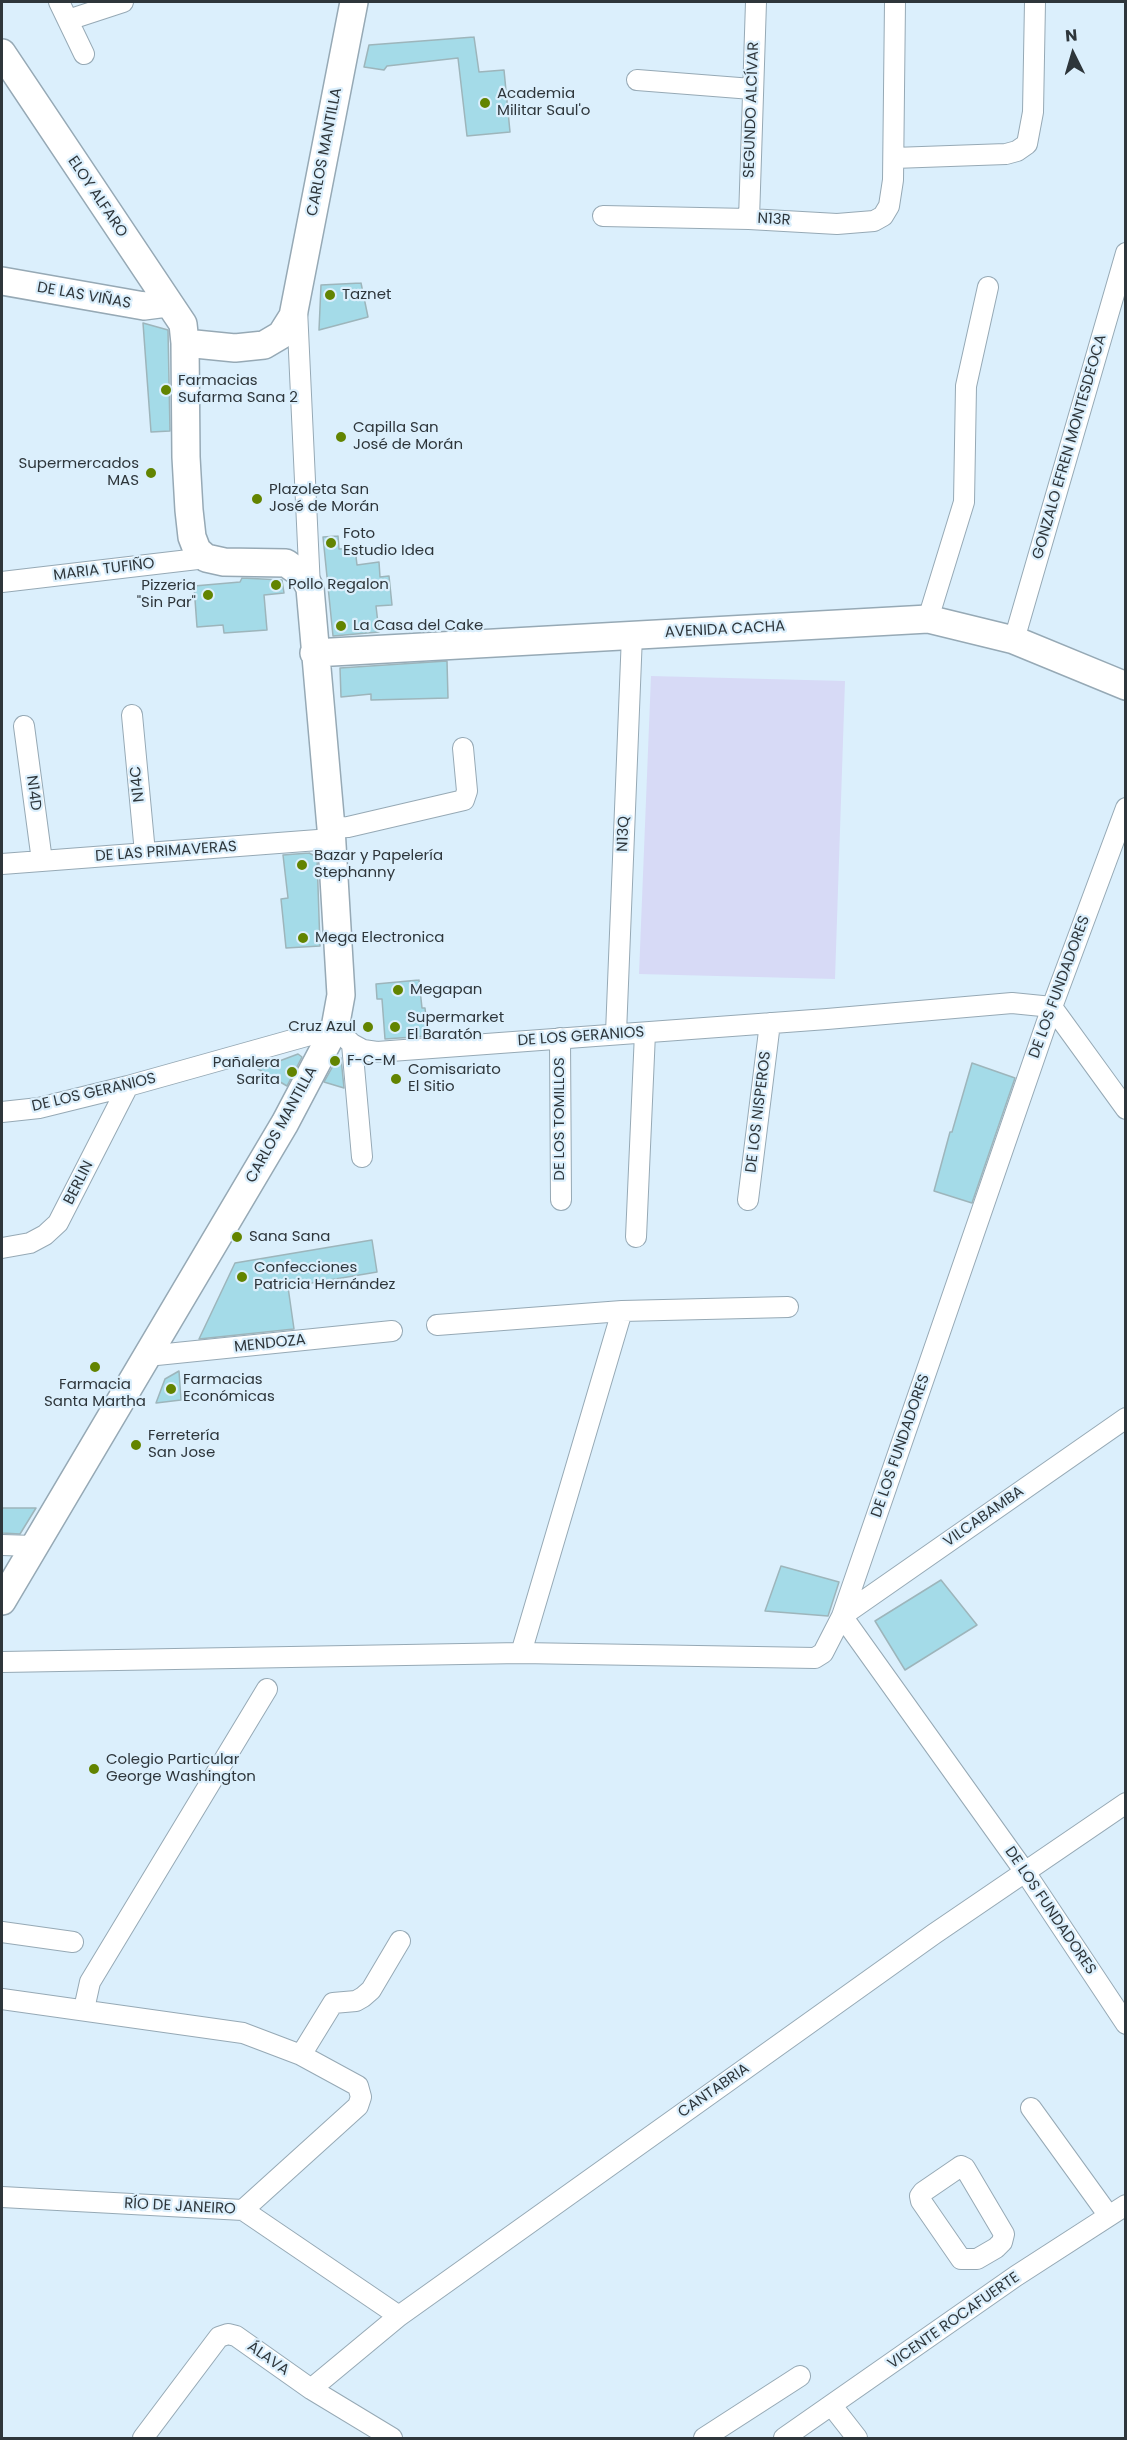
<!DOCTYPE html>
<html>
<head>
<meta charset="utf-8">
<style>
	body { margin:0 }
	#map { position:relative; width:1127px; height:2440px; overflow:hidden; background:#dbeffc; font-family:Poppins,sans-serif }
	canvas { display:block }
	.frame { position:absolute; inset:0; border:3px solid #2e363b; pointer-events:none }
	.north { position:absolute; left:1043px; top:24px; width:60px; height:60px; -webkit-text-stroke:4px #dbeffc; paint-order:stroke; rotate:355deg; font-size:16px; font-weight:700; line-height:24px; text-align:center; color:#2e363b }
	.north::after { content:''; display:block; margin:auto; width:21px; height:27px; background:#2e363b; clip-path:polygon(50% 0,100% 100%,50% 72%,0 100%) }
</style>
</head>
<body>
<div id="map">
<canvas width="1127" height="2440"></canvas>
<div class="frame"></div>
<div class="north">N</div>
</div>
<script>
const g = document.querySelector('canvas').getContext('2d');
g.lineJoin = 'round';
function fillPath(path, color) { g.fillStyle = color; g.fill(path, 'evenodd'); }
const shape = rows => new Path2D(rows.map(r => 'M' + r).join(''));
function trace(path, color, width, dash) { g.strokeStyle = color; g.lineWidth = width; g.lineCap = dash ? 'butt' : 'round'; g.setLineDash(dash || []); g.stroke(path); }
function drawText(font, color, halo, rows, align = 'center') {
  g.font = font + ' Poppins,sans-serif'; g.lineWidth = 4.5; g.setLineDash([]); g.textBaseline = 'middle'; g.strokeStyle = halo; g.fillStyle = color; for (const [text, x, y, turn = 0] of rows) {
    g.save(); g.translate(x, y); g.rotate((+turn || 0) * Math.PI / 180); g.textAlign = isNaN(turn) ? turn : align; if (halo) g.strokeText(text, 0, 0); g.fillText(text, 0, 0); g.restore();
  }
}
const green = shape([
	[651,676,845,681,835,979,639,974]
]);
const building = shape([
	[474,37,479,72,504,70,510,132,467,136,458,58,387,66,384,70,364,67,369,45,474,37],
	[361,283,368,317,319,330,321,285,361,283],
	[143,323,168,330,170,431,151,432,143,323],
	[338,536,339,549,355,548,357,565,379,562,380,577,389,576,392,605,376,606,379,632,333,636,323,537,338,536],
	[242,578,282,580,284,593,264,595,267,630,224,633,223,625,197,627,194,586,240,582,242,578],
	[447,661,448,698,371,700,371,694,341,697,340,668,447,661],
	[309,853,317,857,320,946,286,948,281,899,288,898,283,855,309,853],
	[419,980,422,1008,425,1008,428,1036,385,1039,382,999,377,999,376,984,419,980],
	[298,1054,302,1057,287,1086,258,1069,298,1054],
	[338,1057,341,1058,344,1088,324,1082,338,1057],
	[972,1063,1015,1078,972,1203,934,1191,950,1132,952,1132,972,1063],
	[372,1240,377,1272,288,1287,294,1329,199,1339,235,1263,372,1240],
	[179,1371,181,1400,156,1403,165,1379,179,1371],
	[2,1508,36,1508,20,1534,2,1533,2,1508],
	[781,1566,839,1582,828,1616,765,1611,781,1566],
	[941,1580,977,1625,905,1670,875,1621,941,1580]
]);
const street = shape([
	[59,2,84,54],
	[68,20,123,2],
	[637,80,752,89],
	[894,158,1006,154,1017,151,1027,144,1033,112,1035,2],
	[603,216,749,219,837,224,874,221,883,216,889,206,893,180,895,2],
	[749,219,756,2],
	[297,309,310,588],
	[2,582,206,558],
	[928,619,964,502,966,386,988,287],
	[1014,640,1126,253],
	[132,715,145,853],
	[24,726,42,861],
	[331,828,348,827,464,800,467,791,463,748],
	[2,864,331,839],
	[616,1033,632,635],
	[560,1038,561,1200],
	[352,1044,362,1157],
	[2,1112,39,1108,128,1086,335,1028,352,1044,363,1050,377,1052,827,1019,1012,1003,1052,1007,1126,1109],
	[748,1200,770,1023],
	[636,1237,645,1033],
	[2,1248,30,1243,45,1235,58,1223,128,1086],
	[437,1325,622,1311,788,1307],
	[147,1356,392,1331],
	[2,1545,34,1546],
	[842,1616,1025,1872,1126,2024],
	[842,1616,1126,1418],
	[521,1653,622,1311],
	[2,1662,521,1653,815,1658,823,1653,842,1616,1052,1007,1126,808],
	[2,1932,73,1942],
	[2,1999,243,2033,301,2055,358,2086,361,2097,358,2106,243,2210],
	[84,2009,90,1982,267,1689],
	[301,2055,333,2003,356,2001,363,1997,371,1990,400,1941],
	[1031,2108,1109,2216],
	[961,2166,965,2168,1004,2234,1002,2242,996,2248,977,2259,961,2259,921,2201,920,2196,923,2192,961,2166],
	[2,2197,243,2210,399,2316],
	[311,2389,399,2316,934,1934,1126,1803],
	[832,2406,857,2438],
	[143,2438,219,2337,228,2334,236,2336,311,2389,392,2438],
	[704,2438,800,2376],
	[784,2438,1016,2276,1126,2205]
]);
const secondary = shape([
	[2,53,183,324,185,343,186,457,189,510,192,537,197,550,206,558,224,562,286,563,303,575,310,588,331,828,341,995,335,1028,285,1123,2,1601],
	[2,281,144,306,167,303],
	[185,343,235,348,264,345,281,335,293,316,354,2],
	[314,653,928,619,1014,640,1126,686]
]);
const markers = [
	[485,103,6,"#628400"],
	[330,295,6,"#628400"],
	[166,390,6,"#628400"],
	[341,437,6,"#628400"],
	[151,473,6,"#628400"],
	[257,499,6,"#628400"],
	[331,543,6,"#628400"],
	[276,585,6,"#628400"],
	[208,595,6,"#628400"],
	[341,626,6,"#628400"],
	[302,865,6,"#628400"],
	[303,938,6,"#628400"],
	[398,990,6,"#628400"],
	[368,1027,6,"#628400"],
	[395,1027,6,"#628400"],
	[335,1061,6,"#628400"],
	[292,1072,6,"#628400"],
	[396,1079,6,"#628400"],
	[237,1237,6,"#628400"],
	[242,1277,6,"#628400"],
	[95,1367,6,"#628400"],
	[171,1389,6,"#628400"],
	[136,1445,6,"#628400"],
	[94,1769,6,"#628400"]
];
const poiNames = [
	["Academia",497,94],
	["Militar Saul'o",497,111],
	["Taznet",342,295],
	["Farmacias",178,381],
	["Sufarma Sana 2",178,398],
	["Capilla San",353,428],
	["José de Morán",353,445],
	["Supermercados",139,464,"right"],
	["MAS",139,481,"right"],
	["Plazoleta San",269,490],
	["José de Morán",269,507],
	["Foto",343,534],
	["Estudio Idea",343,551],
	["Pollo Regalon",288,585],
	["Pizzeria",196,586,"right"],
	["\"Sin Par\"",196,603,"right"],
	["La Casa del Cake",353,626],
	["Bazar y Papelería",314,856],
	["Stephanny",314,873],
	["Mega Electronica",315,938],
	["Megapan",410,990],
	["Supermarket",407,1018],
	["El Baratón",407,1035],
	["Cruz Azul",356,1027,"right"],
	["F-C-M",347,1061],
	["Pañalera",280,1063,"right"],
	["Sarita",280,1080,"right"],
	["Comisariato",408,1070],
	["El Sitio",408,1087],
	["Sana Sana",249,1237],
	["Confecciones",254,1268],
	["Patricia Hernández",254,1285],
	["Farmacias",183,1380],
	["Económicas",183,1397],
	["Farmacia",95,1385,"center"],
	["Santa Martha",95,1402,"center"],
	["Ferretería",148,1436],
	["San Jose",148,1453],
	["Colegio Particular",106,1760],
	["George Washington",106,1777]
];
const streetNames = [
	["SEGUNDO ALCÍVAR",752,110,-88],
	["CARLOS MANTILLA",325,152,-79],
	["ELOY ALFARO",97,197,56],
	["N13R",774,220,3],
	["DE LAS VIÑAS",84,296,10],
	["GONZALO EFREN MONTESDEOCA",1070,447,-74],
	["MARIA TUFIÑO",104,570,-7],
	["AVENIDA CACHA",725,630,-3],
	["N14C",138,784,-96],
	["N14D",33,793,83],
	["N13Q",624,834,-88],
	["DE LAS PRIMAVERAS",166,852,-4],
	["DE LOS FUNDADORES",1060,987,-70],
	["DE LOS GERANIOS",581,1037,-4],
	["DE LOS GERANIOS",94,1093,-13],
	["DE LOS NISPEROS",759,1112,-83],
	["DE LOS TOMILLOS",560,1119,-90],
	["CARLOS MANTILLA",282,1125,-61],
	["BERLIN",79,1183,-63],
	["MENDOZA",270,1344,-6],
	["DE LOS FUNDADORES",901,1446,-71],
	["VILCABAMBA",984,1517,-35],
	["DE LOS FUNDADORES",1050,1911,56],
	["CANTABRIA",714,2091,-35],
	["RÍO DE JANEIRO",180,2207,3],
	["VICENTE ROCAFUERTE",954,2321,-35],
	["ÁLAVA",268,2359,35]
];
fillPath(green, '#d7daf6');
fillPath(building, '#a4dbe8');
trace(building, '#9db5bb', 1.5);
trace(street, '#96a9b5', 22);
trace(secondary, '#96a9b5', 30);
trace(street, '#fff', 20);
trace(secondary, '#fff', 27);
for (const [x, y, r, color] of markers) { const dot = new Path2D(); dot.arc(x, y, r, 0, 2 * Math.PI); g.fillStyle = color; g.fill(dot); trace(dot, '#dbeffc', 2); }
drawText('15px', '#2e363b', '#dbeffc', poiNames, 'left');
drawText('15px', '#2e363b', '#dbeffc', streetNames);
</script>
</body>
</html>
